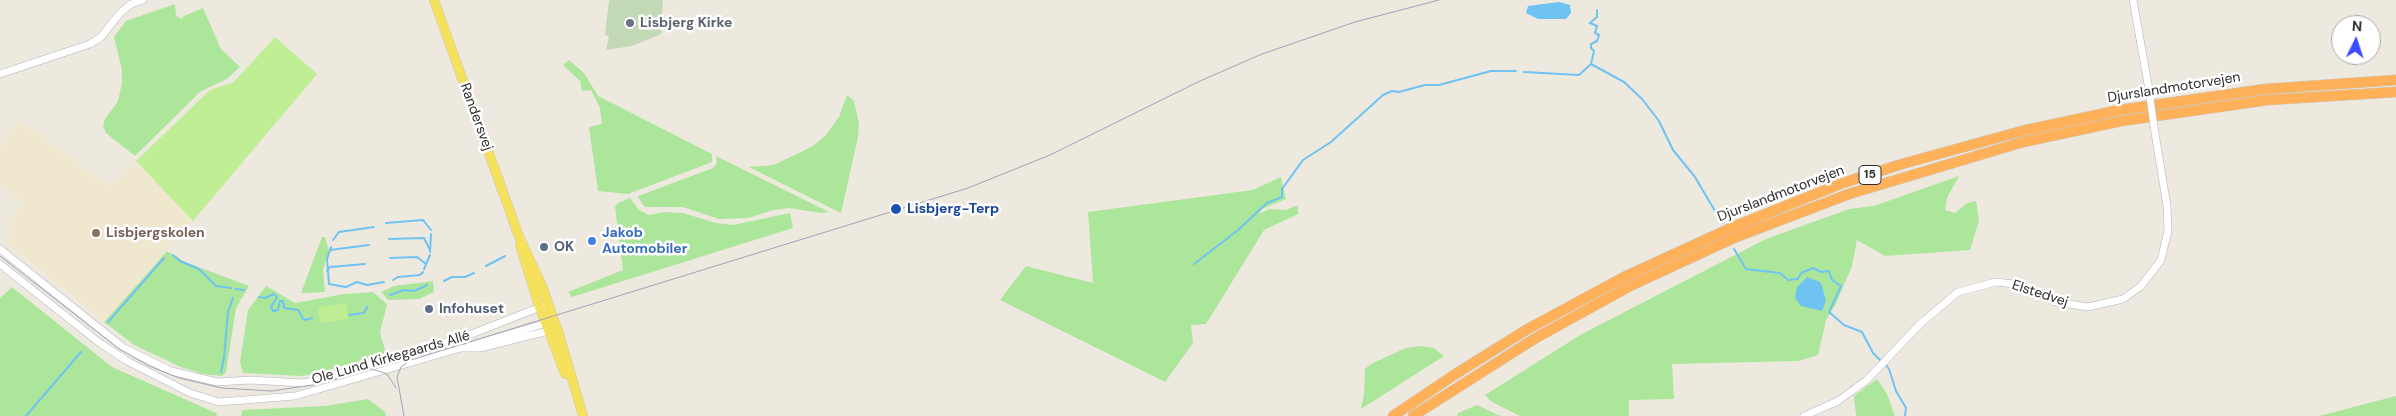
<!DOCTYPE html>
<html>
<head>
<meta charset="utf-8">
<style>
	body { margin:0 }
	#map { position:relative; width:2396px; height:416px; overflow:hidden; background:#eee9df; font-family:"DM Sans",sans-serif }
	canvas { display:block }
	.north { position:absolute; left:2331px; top:15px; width:50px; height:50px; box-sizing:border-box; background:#fff; border:1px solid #ababab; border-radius:50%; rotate:4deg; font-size:14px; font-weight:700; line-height:20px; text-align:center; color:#2c2c2c }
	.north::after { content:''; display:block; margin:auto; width:18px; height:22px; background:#3b4cff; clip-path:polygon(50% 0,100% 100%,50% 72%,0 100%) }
</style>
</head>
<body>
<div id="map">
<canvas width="2396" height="416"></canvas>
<div class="north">N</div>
</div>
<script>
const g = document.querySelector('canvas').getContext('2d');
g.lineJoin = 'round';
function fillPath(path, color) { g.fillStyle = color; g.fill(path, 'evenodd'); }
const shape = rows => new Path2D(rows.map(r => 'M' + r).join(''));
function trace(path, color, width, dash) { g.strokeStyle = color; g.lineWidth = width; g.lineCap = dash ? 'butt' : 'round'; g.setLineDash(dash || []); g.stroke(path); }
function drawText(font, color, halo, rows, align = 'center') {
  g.font = font + ' "DM Sans",sans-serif'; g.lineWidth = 5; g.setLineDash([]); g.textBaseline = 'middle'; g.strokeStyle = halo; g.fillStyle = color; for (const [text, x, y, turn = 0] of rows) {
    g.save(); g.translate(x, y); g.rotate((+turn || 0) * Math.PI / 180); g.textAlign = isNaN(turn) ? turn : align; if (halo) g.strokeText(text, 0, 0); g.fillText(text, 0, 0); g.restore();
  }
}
const education = shape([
	[21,121,109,187,136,161,193,221,104,322,8,244,10,220,24,203,0,185,0,147]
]);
const green = shape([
	[175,4,176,16,182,19,184,16,203,8,221,49,240,67,227,79,201,91,135,156,106,133,103,126,105,119,118,101,122,83,122,70,114,37,126,21],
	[569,60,584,73,598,96,712,154,712,162,628,194,598,191,589,127,602,124,600,108,591,90,582,91,580,81,563,65],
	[847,95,854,101,859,123,858,137,841,213,749,167,774,165,813,146,826,135,839,117],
	[716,156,829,212,821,213,789,208,773,210,749,218,719,219,683,207,645,207,640,200,638,196,713,168,717,163],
	[1959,176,1947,198,1945,210,1955,213,1967,203,1976,201,1979,221,1970,250,1885,256,1857,240,1852,266,1836,304,1826,320,1818,355,1798,361,1672,364,1674,399,1629,400,1629,416,1520,416,1492,402,1485,395,1582,334,1766,239,1849,209,1874,206],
	[1281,177,1286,199,1262,209,1259,214,1269,209,1286,210,1295,206,1298,206,1298,214,1264,230,1206,324,1191,325,1193,343,1165,382,1000,300,1026,266,1093,283,1088,212,1253,190],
	[630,198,639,210,649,215,664,212,683,213,716,223,733,225,790,213,793,228,572,297,568,292,623,270,615,207,618,203],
	[322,237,325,237,329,251,323,270,325,292,301,293],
	[167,251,185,262,249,286,236,308,226,372,222,376,203,374,181,367,134,345,104,322],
	[433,281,434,292,419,299,388,300,381,292,394,286],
	[266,286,295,303,344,294,373,292,387,304,380,333,386,353,316,374,300,376,243,373,240,362,248,310],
	[12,287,112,367,216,413,217,416,0,416,0,298],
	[1420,346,1434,348,1444,356,1361,409,1364,394,1365,369,1371,364,1406,348],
	[1877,379,1887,394,1895,416,1856,416,1854,396],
	[2396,396,2396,416,2319,416],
	[368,399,385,412,386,416,241,416,242,410,325,406],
	[1477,405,1498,415,1502,416,1457,416,1458,413]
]);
const cemetery = shape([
	[609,0,663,0,661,34,632,46,606,50,609,36,605,35]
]);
const pitch = shape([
	[275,37,317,74,193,221,136,161,210,90,234,82],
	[346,303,349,319,320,323,318,307]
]);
const water = shape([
	[1559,2,1570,5,1571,13,1566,19,1538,19,1526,13,1528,6],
	[1807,277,1820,282,1822,286,1826,301,1822,311,1801,306,1795,298,1797,287]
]);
const stream = shape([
	[1597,10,1597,17,1590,23,1597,26,1595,33,1599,35,1597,41,1591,44,1591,48,1594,51,1591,64,1624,82,1642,99,1659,121,1673,150,1695,177,1722,223],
	[1524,72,1579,75,1591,64],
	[386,223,423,220,431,230],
	[389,239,424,238,430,250],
	[333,240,339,232,374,227],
	[331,247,327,259,329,284,346,287,357,282,367,285,384,282],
	[1734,249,1746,269,1780,273,1788,280,1798,279,1801,273,1813,268,1821,272,1829,271,1832,280,1841,286,1829,312,1844,325,1862,332,1873,353,1880,360],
	[330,250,369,245],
	[430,252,431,234],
	[173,255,180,261,199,269,216,286,231,288],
	[390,258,417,257,426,264],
	[1194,264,1238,230,1267,203,1282,197,1282,189,1303,160,1331,142,1383,95,1392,91,1399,92,1425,85,1439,85,1491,71,1516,71],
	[486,266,505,256],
	[424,269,430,255],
	[327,271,330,267,365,264],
	[393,280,398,277,420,275,423,272],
	[444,281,452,277,465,277,474,273],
	[236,289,244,290],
	[390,295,404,290,414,291,427,285],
	[259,297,265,298,274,294,277,297,271,307,273,311,278,310,280,301,283,301,284,308,298,310,304,320,312,318],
	[349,315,364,313,367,307],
	[108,322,164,258],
	[1886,365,1889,369,1896,391,1906,408,1905,416],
	[221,372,224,358,228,312,233,298],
	[26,416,81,352]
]);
const minor = shape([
	[2133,0,2148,84],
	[0,74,90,44,101,37,120,13,131,4,143,0],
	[0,249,124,348,171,371,217,382,251,380,302,383,320,380,469,335,543,306],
	[0,264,101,344,129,362,190,393,219,402,295,396,461,348,480,348,548,331],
	[469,346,550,322],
	[1804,416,1838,401,1867,380,1919,325,1958,292,1996,282,2014,284,2056,302,2088,307,2123,299,2141,286,2161,260,2168,231,2167,206,2155,133]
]);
const major = shape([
	[434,0,518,234,542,286,559,334,583,416],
	[520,245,538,303,565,374]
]);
const highway = shape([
	[1393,416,1454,375,1526,330,1624,277,1733,227,1843,183,1902,164,2022,131,2120,110,2266,89,2396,80],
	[1413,416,1534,339,1630,286,1736,237,1849,194,2023,142,2121,121,2267,100,2396,92]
]);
const tram = shape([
	[0,256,118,348,149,366,179,378,222,388,272,391,312,385,372,369,387,374,396,388],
	[404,416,397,377,401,367,411,360,968,188,1050,155,1200,81,1262,54,1355,22,1439,0]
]);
const minorBridge = shape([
	[2148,84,2155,133]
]);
const markers = [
	[630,23,5,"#6b7280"],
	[896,209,6,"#1a4fb4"],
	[96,233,5,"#8d6e63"],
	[592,241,5,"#3f7fe0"],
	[544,247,5,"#5c6f8a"],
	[429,309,5,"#5c6f8a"]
];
const shields = [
	[1870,175,22]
];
const shieldNames = [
	["15",1870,175]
];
const worshipNames = [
	["Lisbjerg Kirke",640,23]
];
const streetNames = [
	["Djurslandmotorvejen",2174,88,-9],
	["Randersvej",476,117,70],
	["Djurslandmotorvejen",1781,194,-21],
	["Elstedvej",2040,294,18],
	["Ole Lund Kirkegaards Allé",391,358,-16]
];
const transitNames = [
	["Lisbjerg-Terp",907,209]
];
const educationNames = [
	["Lisbjergskolen",106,233]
];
const shopNames = [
	["Jakob",602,233],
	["Automobiler",602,249]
];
const serviceNames = [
	["OK",554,247],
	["Infohuset",439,309]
];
fillPath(education, '#f0e8ce');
fillPath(green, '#ace69a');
fillPath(cemetery, '#c3d9b5');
fillPath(pitch, '#c0ee95');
fillPath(water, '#6fc3f3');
trace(stream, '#6fc3f3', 2);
trace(minor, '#b2b3c0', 8);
trace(major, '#c8c8c8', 10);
trace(highway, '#c8c8c8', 11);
trace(minor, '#fff', 7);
trace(major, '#f5e15c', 9);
trace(highway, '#ffb159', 10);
trace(tram, '#a1a2b7', 1);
trace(minorBridge, '#b2b3c0', 8, []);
trace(minorBridge, '#fff', 7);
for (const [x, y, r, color] of markers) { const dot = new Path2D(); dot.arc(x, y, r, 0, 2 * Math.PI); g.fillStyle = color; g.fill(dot); trace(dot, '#fff', 2); }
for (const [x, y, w] of shields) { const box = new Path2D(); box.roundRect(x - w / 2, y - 9.5, w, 19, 4); g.fillStyle = '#fff'; g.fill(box); trace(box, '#2c2c2c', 1); }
drawText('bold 12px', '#2c2c2c', null, shieldNames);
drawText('bold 14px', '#5b616d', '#fff', worshipNames, 'left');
drawText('14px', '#2c2c2c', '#fff', streetNames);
drawText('bold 14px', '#164399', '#fff', transitNames, 'left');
drawText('bold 14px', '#785e54', '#fff', educationNames, 'left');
drawText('bold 14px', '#366cbe', '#fff', shopNames, 'left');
drawText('bold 14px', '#4e5e75', '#fff', serviceNames, 'left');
</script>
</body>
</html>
